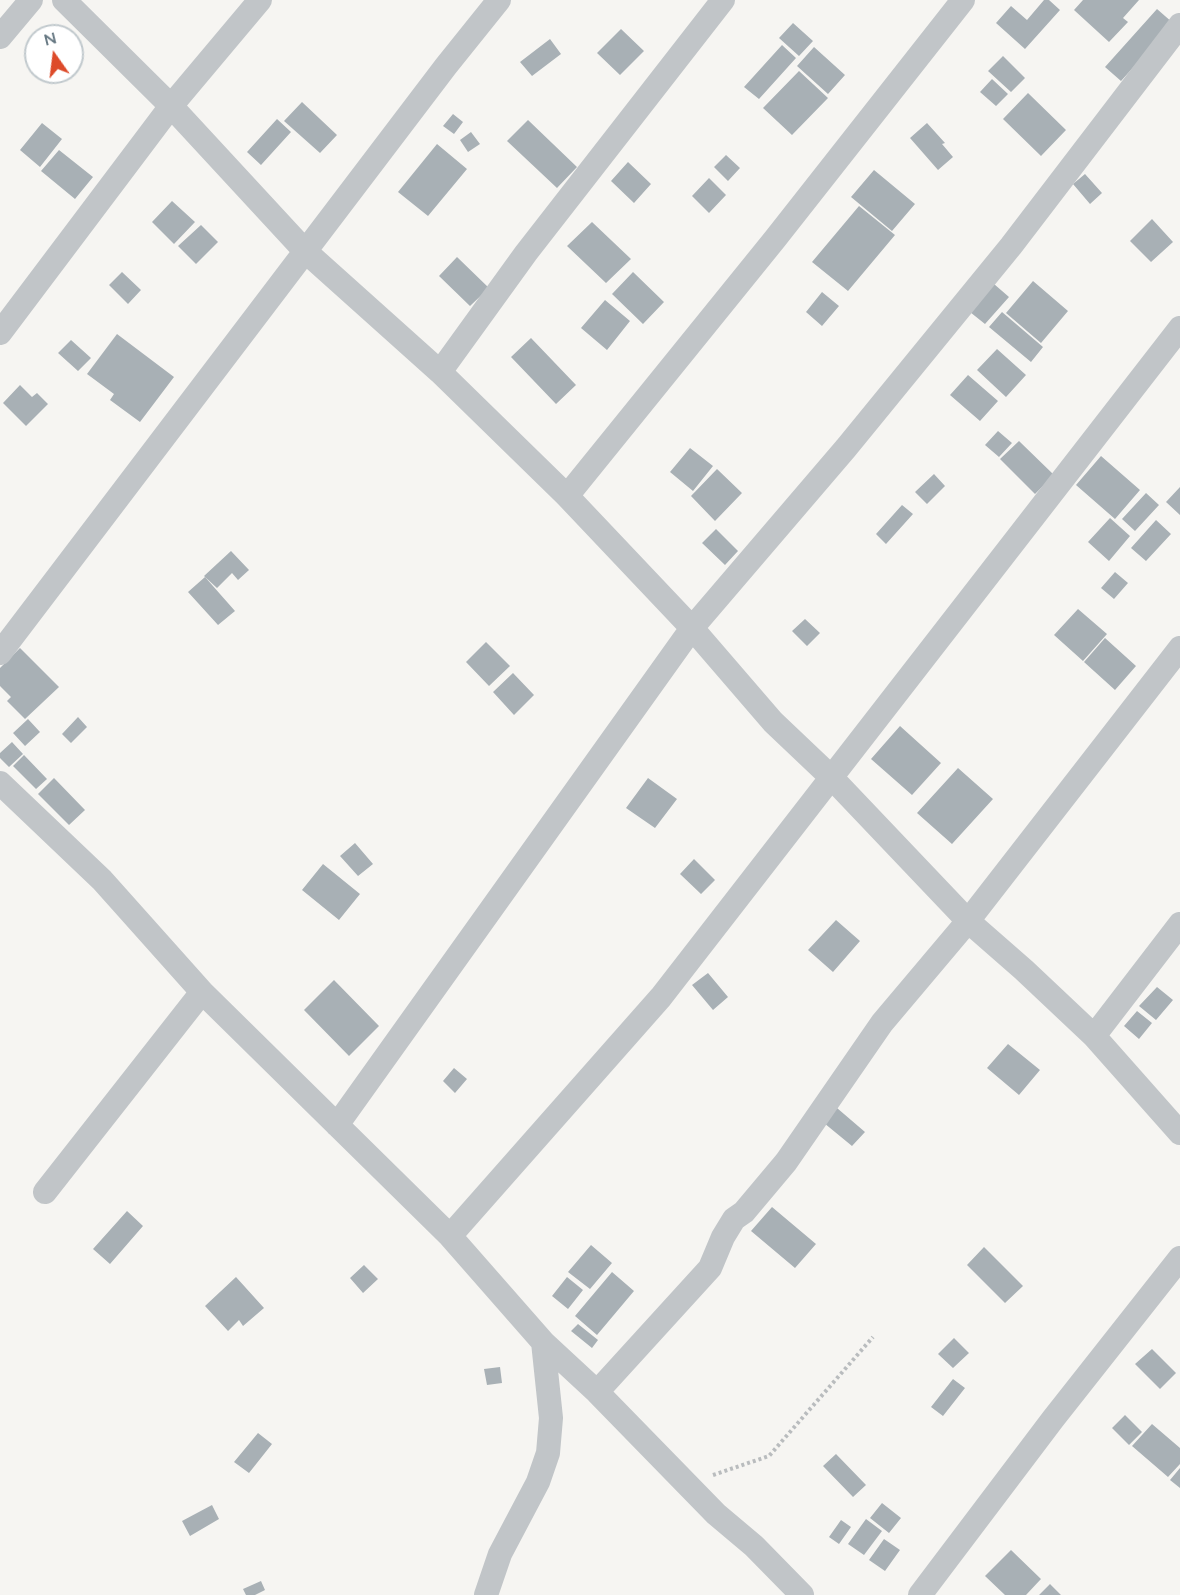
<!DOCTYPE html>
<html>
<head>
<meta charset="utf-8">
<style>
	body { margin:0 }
	#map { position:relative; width:1180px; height:1595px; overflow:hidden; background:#f6f5f2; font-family:Lato,sans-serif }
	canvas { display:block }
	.north { position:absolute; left:24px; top:24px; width:60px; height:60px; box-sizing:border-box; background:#fff; border:2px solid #c1c9cd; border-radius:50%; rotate:346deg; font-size:16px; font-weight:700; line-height:24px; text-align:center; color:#657782 }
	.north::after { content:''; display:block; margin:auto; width:21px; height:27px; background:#dd4b2a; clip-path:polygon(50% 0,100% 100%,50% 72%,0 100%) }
</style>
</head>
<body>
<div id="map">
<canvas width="1180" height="1595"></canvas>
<div class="north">N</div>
</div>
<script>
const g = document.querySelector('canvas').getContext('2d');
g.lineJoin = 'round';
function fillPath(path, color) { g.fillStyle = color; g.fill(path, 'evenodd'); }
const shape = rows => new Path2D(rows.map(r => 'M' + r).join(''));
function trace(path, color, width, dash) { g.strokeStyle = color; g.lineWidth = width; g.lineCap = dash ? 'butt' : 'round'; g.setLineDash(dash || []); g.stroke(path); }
const building = shape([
	[1044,0,1049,0,1060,10,1025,49,996,23,1011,6,1027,20],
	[1083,0,1139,0,1123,18,1128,22,1109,42,1074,10],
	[1157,9,1173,23,1121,81,1105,67],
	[793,23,813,41,799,56,779,38],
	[621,29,644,51,620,75,597,53],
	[550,39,561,54,532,76,520,62],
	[782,45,796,58,759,99,744,87],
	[814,47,845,75,828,94,797,66],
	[1003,56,1025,78,1011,92,988,71],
	[799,71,828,98,792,135,763,108],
	[992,79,1008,94,996,106,980,92],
	[1028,93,1066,130,1041,156,1003,119],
	[302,102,337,135,320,153,284,121],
	[453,114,463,122,454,134,443,126],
	[277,119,291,132,261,165,247,152],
	[528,120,577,167,557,188,507,141],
	[42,123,62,139,40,167,20,150],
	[927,123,945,143,942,144,953,157,938,170,910,138],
	[471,132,480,144,468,152,460,140],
	[437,144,467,169,428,216,398,192],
	[59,150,93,177,75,199,41,171],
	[726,155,740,168,728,181,714,167],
	[628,162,651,184,634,203,611,181],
	[874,170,915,204,892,231,851,197],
	[1085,174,1102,193,1090,204,1073,184],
	[709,178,726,195,709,213,692,196],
	[172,201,195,222,174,244,152,222],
	[859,206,895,235,848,291,812,262],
	[1152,219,1173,242,1151,262,1130,241],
	[592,222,631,259,606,283,567,246],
	[201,225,218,242,196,264,178,246],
	[457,257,489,288,470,306,439,276],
	[122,272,141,290,128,304,109,285],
	[633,272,664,302,643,324,612,294],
	[1033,281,1068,311,1041,343,1006,313],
	[994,284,1009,297,985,324,970,312],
	[822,292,839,306,822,326,806,312],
	[605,300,630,321,607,350,581,328],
	[1002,312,1043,347,1031,362,989,327],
	[117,334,174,377,140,422,110,400,114,394,87,374],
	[531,338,576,385,556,404,511,357],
	[71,340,91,358,78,371,58,353],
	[997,349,1026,375,1006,397,977,370],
	[968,375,998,401,980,421,950,395],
	[20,385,32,397,37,393,48,404,26,426,3,403],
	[998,431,1012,443,999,457,985,445],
	[1019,441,1054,475,1035,494,1000,459],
	[690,448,713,466,693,491,670,472],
	[1101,456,1140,490,1115,519,1076,485],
	[717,469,742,493,715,521,691,496],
	[934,474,945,486,927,504,915,492],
	[1180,487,1180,515,1166,502],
	[1146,493,1159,505,1135,531,1122,519],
	[902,505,913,514,886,544,876,534],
	[1110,518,1130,536,1109,561,1088,542],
	[1156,520,1171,534,1146,561,1131,548],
	[716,529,738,551,725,565,702,543],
	[231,551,249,570,238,580,232,573,217,588,204,576],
	[1115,572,1128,583,1114,599,1101,588],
	[205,577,235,611,218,625,188,592],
	[1078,609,1107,634,1083,661,1054,635],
	[805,619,820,633,807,646,792,631],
	[1105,638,1136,666,1115,690,1084,662],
	[486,642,510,666,489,686,466,662],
	[20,648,59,687,25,719,7,701,11,697,0,686,0,668],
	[513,673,534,695,514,715,493,692],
	[78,717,87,727,71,743,62,734],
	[28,719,40,732,25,746,13,733],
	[900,726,941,763,912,795,871,759],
	[12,742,23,754,9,767,0,758,0,753],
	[24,755,47,779,36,789,13,766],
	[958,768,993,799,952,844,917,813],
	[54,778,85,810,69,825,38,794],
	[648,778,677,799,655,828,626,808],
	[355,843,373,864,358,876,340,856],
	[694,859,715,880,701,894,680,874],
	[323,864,360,894,339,920,302,890],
	[836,920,860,941,833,972,808,950],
	[708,973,728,997,713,1010,692,985],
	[334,980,379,1026,349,1056,304,1010],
	[1157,987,1173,1000,1156,1020,1139,1006],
	[1137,1011,1152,1023,1139,1039,1124,1026],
	[1008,1044,1040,1070,1019,1095,987,1068],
	[454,1068,467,1079,455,1093,443,1081],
	[837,1108,865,1132,852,1146,824,1123],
	[772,1207,816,1244,795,1268,751,1231],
	[127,1211,143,1226,110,1264,93,1249],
	[591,1245,612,1263,590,1289,568,1272],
	[984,1247,1023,1286,1005,1303,967,1265],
	[364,1265,378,1279,363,1293,350,1278],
	[612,1272,634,1291,597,1335,575,1316],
	[236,1277,264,1308,243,1326,239,1320,228,1331,205,1306],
	[567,1277,583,1290,568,1309,552,1296],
	[578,1324,598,1340,592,1348,571,1331],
	[954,1338,969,1353,953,1368,938,1354],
	[1152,1349,1176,1373,1160,1389,1135,1364],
	[500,1367,502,1383,487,1385,484,1369],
	[953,1379,965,1388,943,1416,931,1407],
	[1125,1415,1142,1432,1129,1445,1112,1428],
	[1152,1424,1180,1448,1180,1464,1168,1477,1132,1446],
	[258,1433,272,1444,249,1473,234,1462],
	[836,1454,866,1485,853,1497,823,1466],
	[1180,1468,1180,1488,1170,1480],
	[882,1503,901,1518,889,1533,870,1518],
	[212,1505,219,1519,190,1536,182,1521],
	[866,1519,882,1531,864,1555,848,1544],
	[841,1520,851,1527,839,1544,829,1537],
	[884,1539,900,1550,885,1571,869,1560],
	[1011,1550,1041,1579,1026,1595,1005,1595,985,1576],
	[261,1581,265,1590,255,1595,246,1595,243,1589],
	[1050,1584,1061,1595,1039,1595]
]);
const path = shape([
	[713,1475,769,1456,873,1337]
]);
const minor = shape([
	[64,0,171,106,305,251,440,372,567,496,692,628,773,722,832,778,968,921,1024,970,1094,1036,1180,1133],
	[0,37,31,0],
	[0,333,171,106,260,0],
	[440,372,526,253,723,0],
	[567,496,775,239,963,0],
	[0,653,446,66,499,0],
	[0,783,102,880,202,992,450,1236,543,1342,551,1418,548,1453,538,1482,500,1554,486,1595],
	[1094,1036,1180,924],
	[337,1125,692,628,846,448,1011,246,1180,25],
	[45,1192,202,992],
	[450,1236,661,997,1180,328],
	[543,1342,597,1392,716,1514,754,1546,802,1595],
	[597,1392,710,1268,723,1237,734,1219,744,1212,786,1162,882,1023,968,921,1180,648],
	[920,1595,1053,1419,1180,1258]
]);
fillPath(building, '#a8b0b5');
trace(path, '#b9bcbe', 4, [3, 3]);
trace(minor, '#c1c5c8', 24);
</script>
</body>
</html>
